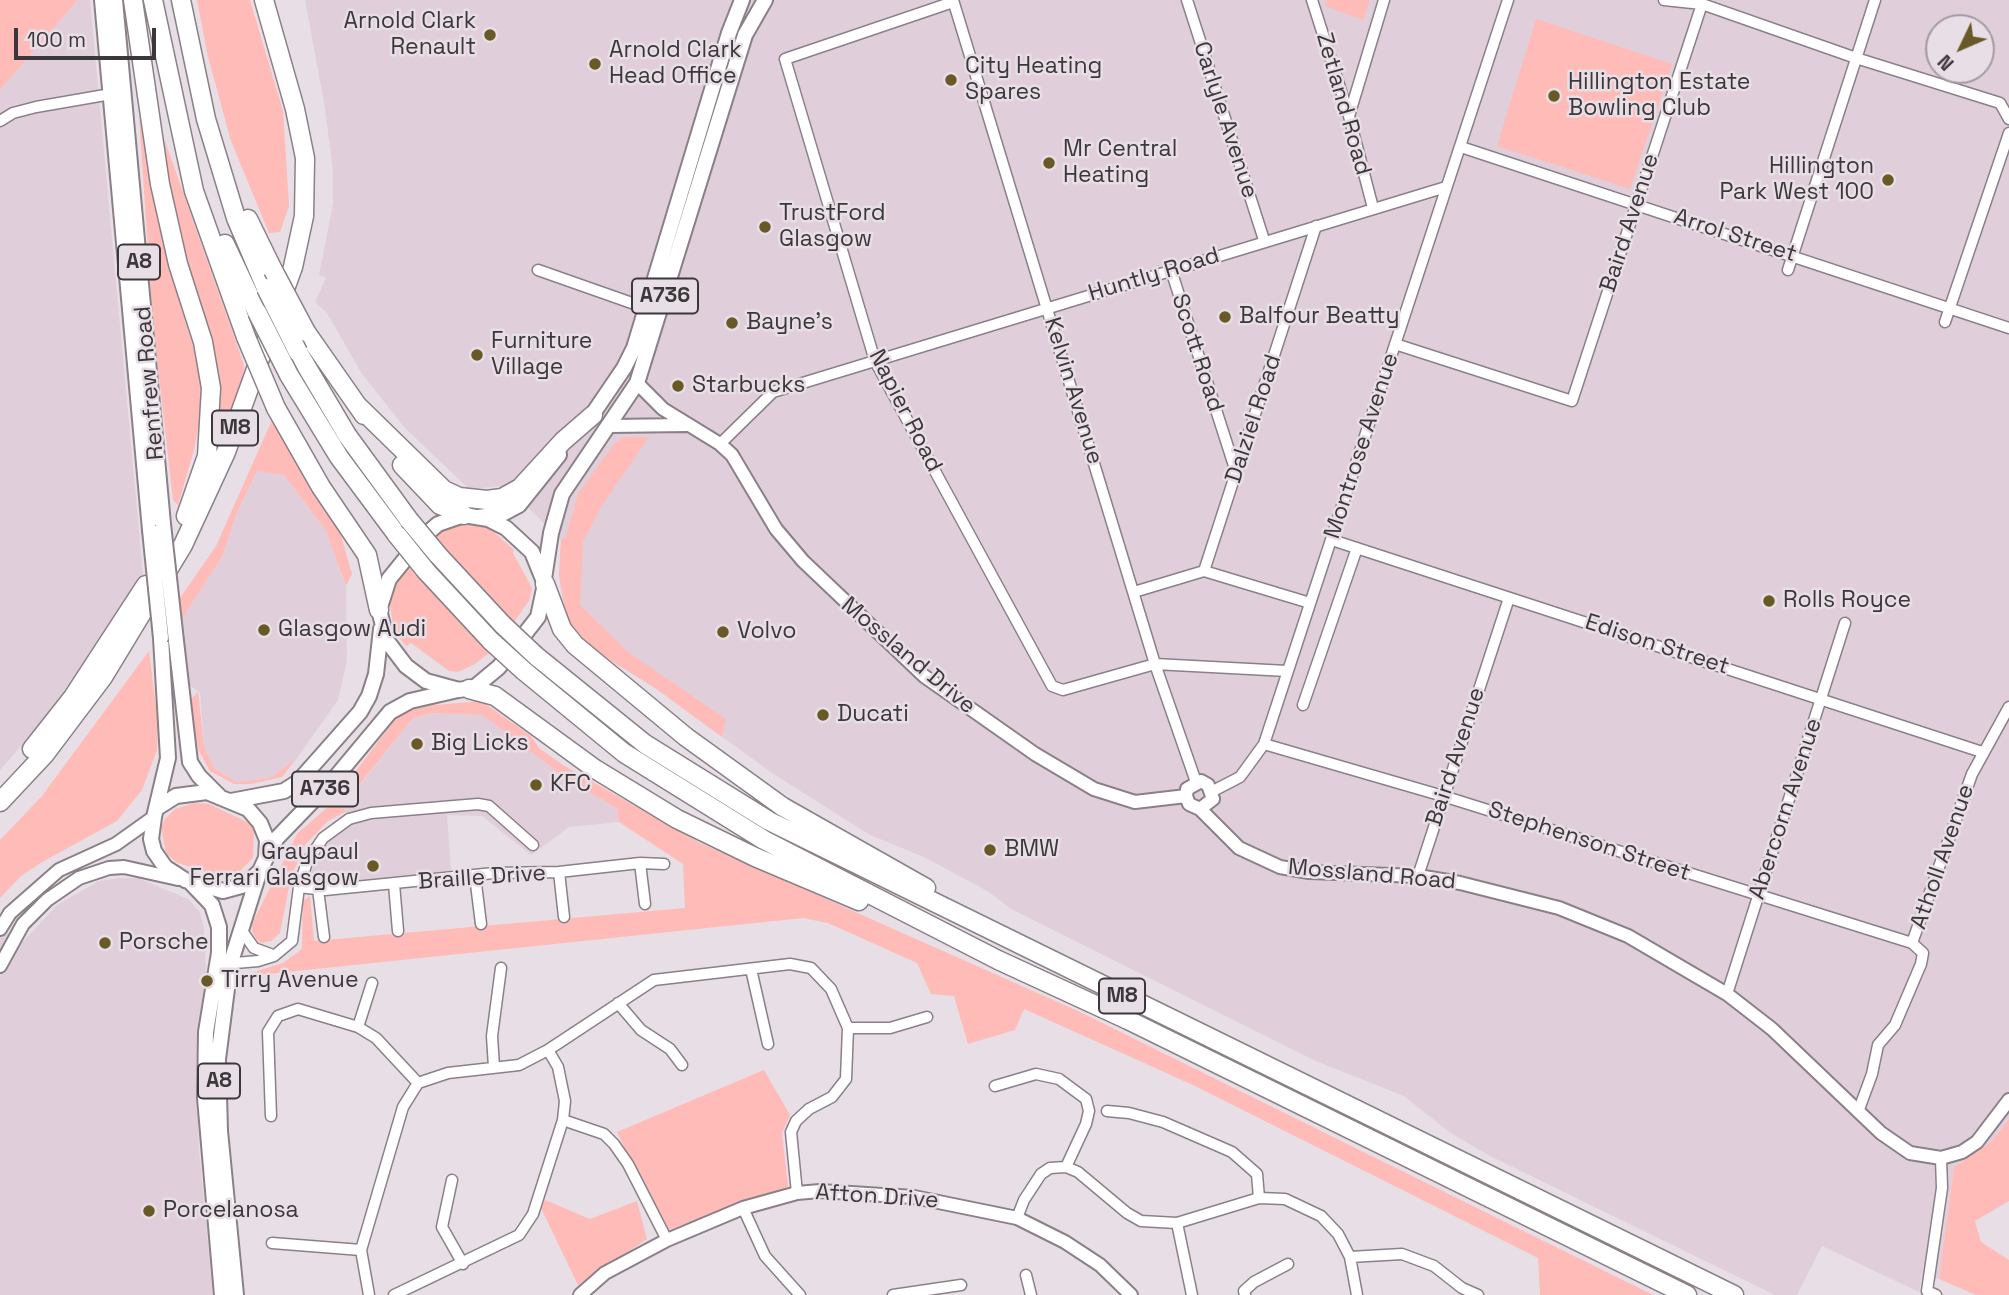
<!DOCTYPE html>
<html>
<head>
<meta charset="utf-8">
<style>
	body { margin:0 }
	#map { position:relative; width:2009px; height:1295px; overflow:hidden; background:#e8dee5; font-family:"Space Grotesk",sans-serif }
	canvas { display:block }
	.north { position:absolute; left:1925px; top:14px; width:70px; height:70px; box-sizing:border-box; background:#e8dee5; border:2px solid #a39ba1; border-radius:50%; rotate:226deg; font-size:19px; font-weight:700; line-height:28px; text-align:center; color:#3b373a }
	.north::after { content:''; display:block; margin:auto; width:24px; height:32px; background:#685926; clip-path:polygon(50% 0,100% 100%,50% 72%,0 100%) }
	.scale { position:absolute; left:14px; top:28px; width:142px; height:32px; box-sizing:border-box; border:4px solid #3b373a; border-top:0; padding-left:9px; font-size:21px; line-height:24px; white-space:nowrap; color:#3b373a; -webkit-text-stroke:5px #e8dee5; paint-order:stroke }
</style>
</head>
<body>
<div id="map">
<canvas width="2009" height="1295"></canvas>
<div class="north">N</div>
<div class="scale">100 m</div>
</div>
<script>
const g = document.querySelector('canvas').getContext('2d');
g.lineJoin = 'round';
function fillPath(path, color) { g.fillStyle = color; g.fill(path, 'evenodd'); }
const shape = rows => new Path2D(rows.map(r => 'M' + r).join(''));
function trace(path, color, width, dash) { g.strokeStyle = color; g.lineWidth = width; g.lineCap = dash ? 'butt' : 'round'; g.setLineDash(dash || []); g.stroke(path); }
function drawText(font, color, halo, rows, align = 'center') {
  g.font = font + ' "Space Grotesk",sans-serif'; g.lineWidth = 5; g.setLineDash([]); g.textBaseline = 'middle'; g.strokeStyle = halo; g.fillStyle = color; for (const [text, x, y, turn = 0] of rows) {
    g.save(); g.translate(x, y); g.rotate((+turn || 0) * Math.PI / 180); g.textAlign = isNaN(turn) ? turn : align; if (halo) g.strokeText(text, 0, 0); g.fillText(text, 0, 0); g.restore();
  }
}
const built = shape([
	[78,0,90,0,143,575,46,718,0,770,0,90],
	[305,0,2009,0,2009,1119,1991,1142,1954,1167,1939,1279,1922,1274,1919,1292,1822,1246,1797,1295,1775,1295,1490,1156,1449,1132,1404,1096,1318,1062,1011,909,989,892,924,857,870,835,772,773,655,688,594,650,577,634,563,604,559,575,561,540,506,486,469,489,405,428,362,374,327,313,315,302,326,278,319,275,333,204,333,172,325,108],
	[1939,28,1981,28,1981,70,1939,70],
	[257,470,284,475,326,531,346,586,347,661,338,700,297,758,270,778,237,782,215,769,204,747,200,692,187,684,182,619,223,555,238,510],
	[433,713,482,715,558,772,617,809,619,822,569,827,531,855,482,816,447,815,451,871,309,885,307,878,323,845,351,825,343,806,413,718],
	[118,878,138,878,188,899,200,912,204,928,206,973,196,1064,199,1150,213,1295,0,1295,0,929,22,943,57,905,99,881]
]);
const green = shape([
	[0,0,78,0,0,90],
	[197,0,250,0,283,111,289,206,280,232,269,233,231,141,208,57],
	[1327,0,1370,0,1363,20,1325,6],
	[1536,19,1672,64,1630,189,1497,146],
	[139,117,170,270,199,367,202,408,194,450,178,505,173,500,153,322],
	[161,130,244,365,243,385,207,475,218,385,215,350,180,237],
	[272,420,337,522,352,574,346,586,326,531,284,475,257,471,238,510,223,555,182,619,180,598,216,546],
	[624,437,649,437,601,507,583,542,580,605,628,652,726,719,722,737,655,688,594,650,567,620,559,575,561,540,566,537,578,494,614,444],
	[473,522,487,526,514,550,513,553,532,588,529,601,514,622,433,534,446,524],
	[407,565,489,653,475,664,458,672,449,671,411,643,406,646,394,631,389,596],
	[149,651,158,723,157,750,142,790,117,821,44,861,21,876,0,898,0,840,42,796],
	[198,691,204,747,215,769,237,782,270,778,297,758,282,777,251,784,234,784,210,771,199,751,187,700,195,696],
	[481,701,531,736,539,748,563,765,700,843,1078,1011,1653,1295,1540,1295,1538,1258,1193,1085,1024,1009,1015,1030,968,1044,954,996,931,994,917,963,828,923,803,918,239,977,283,963,302,949,303,901,310,896,314,941,685,908,683,864,619,822,617,809,558,772,482,715,433,713,413,718,343,805,345,812,328,821,305,845,291,877,280,933,271,941,262,943,257,940,252,932,252,924,297,834,330,805,400,713,413,707],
	[194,803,209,804,249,823,254,831,253,858,237,874,227,877,213,875,176,862,166,853,161,827,165,819,175,809],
	[764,1070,790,1115,782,1133,788,1187,665,1231,617,1132],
	[2009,1119,2009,1201,1975,1221,1981,1242,2009,1260,2009,1295,1976,1295,1939,1279,1954,1167,1991,1142],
	[545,1200,590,1219,637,1201,647,1239,578,1285,541,1208]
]);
const minor = shape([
	[953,0,1155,664,1196,782],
	[1187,0,1264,240],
	[1312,0,1349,116,1373,208],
	[1664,0,1702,4,1856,58,2000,103,2009,119],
	[953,2,785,59,875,361,1052,686,1063,690,1155,664,1287,671],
	[1349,116,1384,0],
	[0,121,13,113,36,107,111,94],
	[1461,147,2009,328],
	[538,270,646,308],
	[1171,270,1237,475],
	[1788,270,1875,0],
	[1945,322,2009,133],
	[1395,344,1572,401,1702,4],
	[720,444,773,392,1446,187],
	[1332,540,1982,752],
	[1204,571,1316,226],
	[1134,592,1204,571,1310,603],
	[1303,705,1357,548],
	[1264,744,1443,796,1912,943,1923,953,1921,964,1895,1025,1878,1045,1872,1074,1858,1112],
	[1213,791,1240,777,1264,744,1508,0],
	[640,863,645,904],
	[559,872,564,917],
	[475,876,481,924],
	[1418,876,1509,598],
	[394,884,398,931],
	[299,887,325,890,494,873,559,872,640,863,664,864],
	[318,889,324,937],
	[242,931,254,948,273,955],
	[1912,943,1972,774,2009,707],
	[224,964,258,961,274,956,292,941,299,887,307,862,323,838,349,819,371,813,478,804,489,806,533,845],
	[751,969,768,1044],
	[1727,994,1845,623],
	[618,1003,641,1030,670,1049,682,1065],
	[358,1027,372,983],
	[848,1028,890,1028,927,1017],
	[494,1067,492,1036,501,968],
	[995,1086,1036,1074,1059,1079,1086,1099,1089,1111,1086,1124,1066,1167],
	[1107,1111,1129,1113,1163,1122,1232,1152,1257,1174,1259,1198],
	[271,1116,268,1032,278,1016,298,1009,358,1027,376,1038,418,1083],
	[563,1120,604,1134,614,1144,628,1164,667,1240],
	[452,1180,442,1227,463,1264],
	[743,1208,765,1256,800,1295],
	[1017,1218,1024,1200,1041,1174,1050,1168,1066,1167,1078,1172,1127,1213,1141,1221,1177,1223,1259,1198,1285,1199,1321,1216,1338,1234,1350,1257,1357,1295],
	[1177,1223,1192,1295],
	[272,1243,361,1250],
	[1350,1257,1402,1254,1434,1266,1462,1288,1478,1295],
	[1026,1275,1031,1295],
	[369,1295,361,1250,403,1107,418,1083,448,1073,519,1065,548,1050,654,980,790,964,811,968,831,989,848,1028,846,1079,832,1097,809,1109,796,1121,791,1132,797,1193],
	[394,1295,519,1235,533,1214,563,1120,565,1101,558,1067,548,1050],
	[893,1295,961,1285],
	[1245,1295,1244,1291,1254,1282,1288,1264],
	[1936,1295,1927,1291,1942,1188,1941,1158]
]);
const tertiary = shape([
	[637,383,663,409,720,444,732,455,776,529,803,561,924,676,1035,754,1094,789,1135,802,1186,796],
	[609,426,687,425],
	[1200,809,1213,799,1208,785,1201,781,1187,789,1186,796,1189,804,1200,809,1239,848,1280,867,1309,872,1418,876,1460,883,1559,908,1628,936,1727,994,1772,1029,1881,1133,1910,1153,1941,1158,1962,1152,1977,1142,2009,1100],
	[0,929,10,913,59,870,116,844,154,817],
	[0,966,23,924,47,900,79,878,109,868,124,867,178,879],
	[580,1295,605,1273,667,1240,743,1208,797,1193,820,1191,914,1197,1017,1218,1065,1242,1100,1265,1131,1295]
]);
const primary = shape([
	[102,0,150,530],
	[115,0,163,524],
	[588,421,624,368,634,348,729,33,742,0],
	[464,515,488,519,506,528,532,552,545,584,538,617,499,667,475,687,459,690,426,681,406,666,387,641,379,610,389,579,423,537,438,524,464,515],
	[479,517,504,513,519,505,559,455],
	[544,579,551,533,562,494,637,383,745,35,765,0],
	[176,641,190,762,199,776,219,796],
	[231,801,284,791,298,782,314,764,360,712,369,696,376,674,381,629],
	[157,808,176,796,207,792,248,809,260,823,267,840,266,858,260,871,245,885,223,891,185,880,165,867,154,851,151,839,154,817,168,758,161,638],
	[268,853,277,838,335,778,390,712,410,701,458,690],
	[191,883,212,905,219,927,219,953,206,1032,205,1098,222,1295],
	[236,1295,220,1131,218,1059,230,965,259,873]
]);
const motorway = shape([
	[133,0,160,184,178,264,203,342,211,388,207,456,186,516],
	[153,0,194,191,246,337],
	[181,0,206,119,236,218,266,288],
	[248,219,273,270],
	[225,244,257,312],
	[306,332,364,415],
	[298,352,347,435,409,520],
	[289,375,339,457,397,535],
	[359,407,444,490,459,497,487,500,502,498,520,488,563,441,593,415],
	[276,408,321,487,367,555,379,610],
	[402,465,440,505,464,515],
	[438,555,503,625],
	[426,571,491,641],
	[545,584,562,629,575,645,686,737,783,807,926,888],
	[536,656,645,744,769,821,1734,1295],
	[524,671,624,753,764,840,998,960,1128,1020,1687,1295],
	[469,689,495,696,595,769,677,819,755,857,859,901],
	[32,749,73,697,146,585],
	[0,802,45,754,103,677,183,545,226,452,293,267,304,216,305,158,295,109,264,0]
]);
const primaryBridge = shape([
	[163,524,176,641],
	[150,530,161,638]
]);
const motorwayBridge = shape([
	[273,270,306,332],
	[266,288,298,352],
	[257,312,289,375],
	[246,337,276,408],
	[409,520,438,555],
	[397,535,426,571],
	[503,625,536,656],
	[491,641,524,671]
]);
const markers = [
	[490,35,7,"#685926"],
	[595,64,7,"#685926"],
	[951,80,7,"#685926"],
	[1554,96,7,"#685926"],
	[1049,163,7,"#685926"],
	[1888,180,7,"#685926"],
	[765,227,7,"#685926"],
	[1225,317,7,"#685926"],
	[732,323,7,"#685926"],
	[477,355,7,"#685926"],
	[678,386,7,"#685926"],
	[1769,601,7,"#685926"],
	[264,630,7,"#685926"],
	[723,632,7,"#685926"],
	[823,715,7,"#685926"],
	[417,744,7,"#685926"],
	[536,785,7,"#685926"],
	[990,850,7,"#685926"],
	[373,866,7,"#685926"],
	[105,943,7,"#685926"],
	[207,981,7,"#685926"],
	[149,1211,7,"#685926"]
];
const shields = [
	[139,262,42],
	[665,296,66],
	[235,428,46],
	[325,789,66],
	[1122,996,46],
	[219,1081,42]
];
const shieldNames = [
	["A8",139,262],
	["A736",665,296],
	["M8",235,428],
	["A736",325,789],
	["M8",1122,996],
	["A8",219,1081]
];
const poiNames = [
	["Arnold Clark",476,22,"right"],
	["Renault",476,48,"right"],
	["Arnold Clark",609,51],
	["Head Office",609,77],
	["City Heating",965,67],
	["Spares",965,93],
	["Hillington Estate",1568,83],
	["Bowling Club",1568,109],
	["Mr Central",1063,150],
	["Heating",1063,176],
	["Hillington",1874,167,"right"],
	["Park West 100",1874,193,"right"],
	["TrustFord",779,214],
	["Glasgow",779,240],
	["Balfour Beatty",1239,317],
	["Bayne's",746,323],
	["Furniture",491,342],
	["Village",491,368],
	["Starbucks",692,386],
	["Rolls Royce",1783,601],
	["Glasgow Audi",278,630],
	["Volvo",737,632],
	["Ducati",837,715],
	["Big Licks",431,744],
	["KFC",550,785],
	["BMW",1004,850],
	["Graypaul",359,853,"right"],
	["Ferrari Glasgow",359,879,"right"],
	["Porsche",119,943],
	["Tirry Avenue",221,981],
	["Porcelanosa",163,1211]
];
const streetNames = [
	["Zetland Road",1343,104,74],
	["Carlyle Avenue",1225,120,72],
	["Baird Avenue",1630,223,-72],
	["Arrol Street",1735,236,18],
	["Huntly Road",1154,275,-17],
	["Scott Road",1197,353,72],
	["Renfrew Road",150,383,-95],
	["Kelvin Avenue",1073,391,73],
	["Napier Road",905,411,63],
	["Dalziel Road",1254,419,-72],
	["Montrose Avenue",1362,446,-72],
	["Edison Street",1657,645,18],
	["Mossland Drive",908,656,40],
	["Baird Avenue",1456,757,-72],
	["Abercorn Avenue",1786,809,-72],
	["Stephenson Street",1589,842,18],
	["Atholl Avenue",1943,857,-71],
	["Mossland Road",1372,875,5],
	["Braille Drive",482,878,-4],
	["Afton Drive",877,1197,4]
];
fillPath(built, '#e0cfdb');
fillPath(green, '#ffbbb7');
trace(minor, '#8a8087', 13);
trace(tertiary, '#8a8087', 16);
trace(primary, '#8a8087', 18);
trace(motorway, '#8a8087', 21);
trace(minor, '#fff', 10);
trace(tertiary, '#fff', 12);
trace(primary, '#fff', 14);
trace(motorway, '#fff', 18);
trace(primaryBridge, '#8a8087', 18, []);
trace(motorwayBridge, '#8a8087', 21, []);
trace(primaryBridge, '#fff', 14);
trace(motorwayBridge, '#fff', 18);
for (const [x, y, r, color] of markers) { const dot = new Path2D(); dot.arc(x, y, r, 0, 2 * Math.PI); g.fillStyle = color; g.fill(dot); trace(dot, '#e8dee5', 2.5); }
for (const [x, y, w] of shields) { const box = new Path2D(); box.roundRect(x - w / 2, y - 17.5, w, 35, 5); g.fillStyle = '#e8dee5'; g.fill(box); trace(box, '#3b373a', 2); }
drawText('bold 21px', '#3b373a', null, shieldNames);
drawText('23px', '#3b373a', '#e8dee5', poiNames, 'left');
drawText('23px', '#3b373a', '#e8dee5', streetNames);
</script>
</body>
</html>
